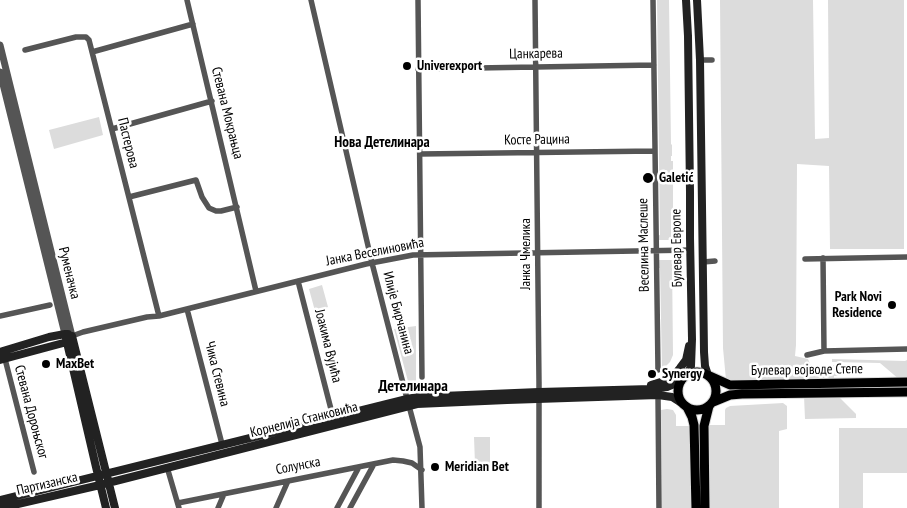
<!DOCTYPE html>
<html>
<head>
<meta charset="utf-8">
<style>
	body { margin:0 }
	canvas { display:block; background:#fff }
</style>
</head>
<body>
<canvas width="907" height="508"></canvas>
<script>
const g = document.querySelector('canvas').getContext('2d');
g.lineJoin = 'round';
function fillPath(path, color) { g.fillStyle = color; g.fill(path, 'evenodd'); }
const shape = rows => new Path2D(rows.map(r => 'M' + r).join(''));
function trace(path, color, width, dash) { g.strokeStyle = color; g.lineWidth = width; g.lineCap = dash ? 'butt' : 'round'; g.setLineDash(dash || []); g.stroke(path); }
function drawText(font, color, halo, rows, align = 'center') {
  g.font = font + ' "PT Sans Narrow",sans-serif'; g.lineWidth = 5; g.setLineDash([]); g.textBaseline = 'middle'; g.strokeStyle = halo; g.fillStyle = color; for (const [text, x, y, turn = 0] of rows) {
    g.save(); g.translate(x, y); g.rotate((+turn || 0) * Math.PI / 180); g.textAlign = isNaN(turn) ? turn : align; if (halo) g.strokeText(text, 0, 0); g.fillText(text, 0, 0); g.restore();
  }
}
const green = shape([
	[657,0,669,0,671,144,672,145,672,156,671,156,671,161,673,161,673,210,671,211,671,240,656,240,656,236,660,235],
	[720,0,813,0,815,139,829,138,828,0,904,0,904,249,830,249,829,166,797,164,796,345,795,356,808,359,811,366,834,365,834,370,839,370,839,376,834,376,834,381,735,383,726,380,723,348],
	[99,117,103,135,54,149,49,130],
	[656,260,672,260,673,355,670,362,662,370,660,268,656,268],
	[322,285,328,307,315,311,309,289],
	[416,326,416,384,409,385,394,329],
	[832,359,905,361,907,360,907,380,900,380,880,363,832,362],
	[837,395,856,414,856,418,805,419,804,396],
	[783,403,787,406,787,429,779,431,779,508,709,508,707,425,725,425,725,410,726,408,730,406],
	[667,409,673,410,676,415,676,426,690,426,690,428,693,508,662,508,661,410],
	[839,428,907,428,907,473,863,473,863,508,839,508],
	[474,437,490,437,490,463,475,464]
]);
const minor = shape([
	[187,0,256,291],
	[311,0,372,263,405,391,420,447,422,508],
	[418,0,422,377],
	[535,0,539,382,539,508],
	[653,0,658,370],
	[25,50,76,37,86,37,89,40,159,316],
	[92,52,193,24],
	[700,60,712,60],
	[418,69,654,65],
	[112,129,212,101],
	[420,154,655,151],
	[129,197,196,180,202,197,209,208,216,211,221,211,237,207],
	[823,258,824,351],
	[805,259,907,257],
	[703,262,715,261],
	[298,281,333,417],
	[187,309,222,444],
	[0,316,50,305],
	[72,336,83,332,147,317,159,316,366,264,413,255,691,250],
	[807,355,824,351,907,349],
	[5,359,34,472],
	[658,395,659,508],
	[167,467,179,508],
	[178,503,393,460,403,461,412,463,422,470],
	[218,508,224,494],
	[276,508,288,481],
	[337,508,359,467],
	[350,508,374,464]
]);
const tertiary = shape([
	[0,45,72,336],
	[0,72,65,334]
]);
const secondary = shape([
	[686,0,688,36,690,192,690,238,692,339,691,366,687,375],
	[697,0,700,60,704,352,705,366,708,375],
	[65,334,96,467,106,508],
	[72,336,115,508],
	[0,352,49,337,65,334,68,334],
	[0,360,67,342,70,340],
	[651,385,667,380,674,375,680,368,686,360,689,346],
	[0,500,407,399,418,397,539,392,651,389,667,387,681,381],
	[1,508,100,485,417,404,507,400,658,395,672,397,686,406]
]);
const primary = shape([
	'678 391a19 19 0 1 1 38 0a19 19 0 1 1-38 0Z',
	[710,376,730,385,907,382],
	[713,402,730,395,742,394,907,392],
	[687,407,692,417,694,425,696,508],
	[705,508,704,426,709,406]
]);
const markers = [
	[407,66,5,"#000"],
	[648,178,6,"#000"],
	[892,305,5,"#000"],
	[46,364,5,"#000"],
	[652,374,5,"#000"],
	[435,467,5,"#000"]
];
const streetNames = [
	["Цанкарева",536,54,-1],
	["Стевана Мокрањца",227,113,76],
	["Косте Рацина",537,140,-1],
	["Пастерова",128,143,76],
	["Веселина Маслеше",644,245,-91],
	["Булевар Европе",677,248,-91],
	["Јанка Веселиновића",375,252,-11],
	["Јанка Чмелика",526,254,-90],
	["Руменачка",69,273,76],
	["Илије Бирчанина",398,313,75],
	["Јоакима Вујића",328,346,76],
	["Булевар војводе Степе",807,370,-1],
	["Чика Стевина",217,374,76],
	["Стевана Дороњског",31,412,75],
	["Корнелија Станковића",304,420,-14],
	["Солунска",298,466,-11],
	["Партизанска",47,484,-13]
];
const poiNames = [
	["Univerexport",417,66],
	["Galetić",659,178],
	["Park Novi",882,297,"right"],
	["Residence",882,313,"right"],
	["MaxBet",56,364],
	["Synergy",662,374],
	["Meridian Bet",445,467]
];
const neighbourhoodNames = [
	["Нова Детелинара",382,143]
];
const quarterNames = [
	["Детелинара",413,386]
];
fillPath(green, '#dcdcdc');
trace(primary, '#dbdbdb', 11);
trace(minor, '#555', 5.5);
trace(tertiary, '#555', 7);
trace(secondary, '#222', 8);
trace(primary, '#000', 9);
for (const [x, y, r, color] of markers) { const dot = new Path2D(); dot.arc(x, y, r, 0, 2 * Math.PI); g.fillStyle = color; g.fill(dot); trace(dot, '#fff', 2); }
drawText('14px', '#000', '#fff', streetNames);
drawText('bold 14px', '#000', '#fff', poiNames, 'left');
drawText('bold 15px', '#000', '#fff', neighbourhoodNames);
drawText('bold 16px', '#000', '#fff', quarterNames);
</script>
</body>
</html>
